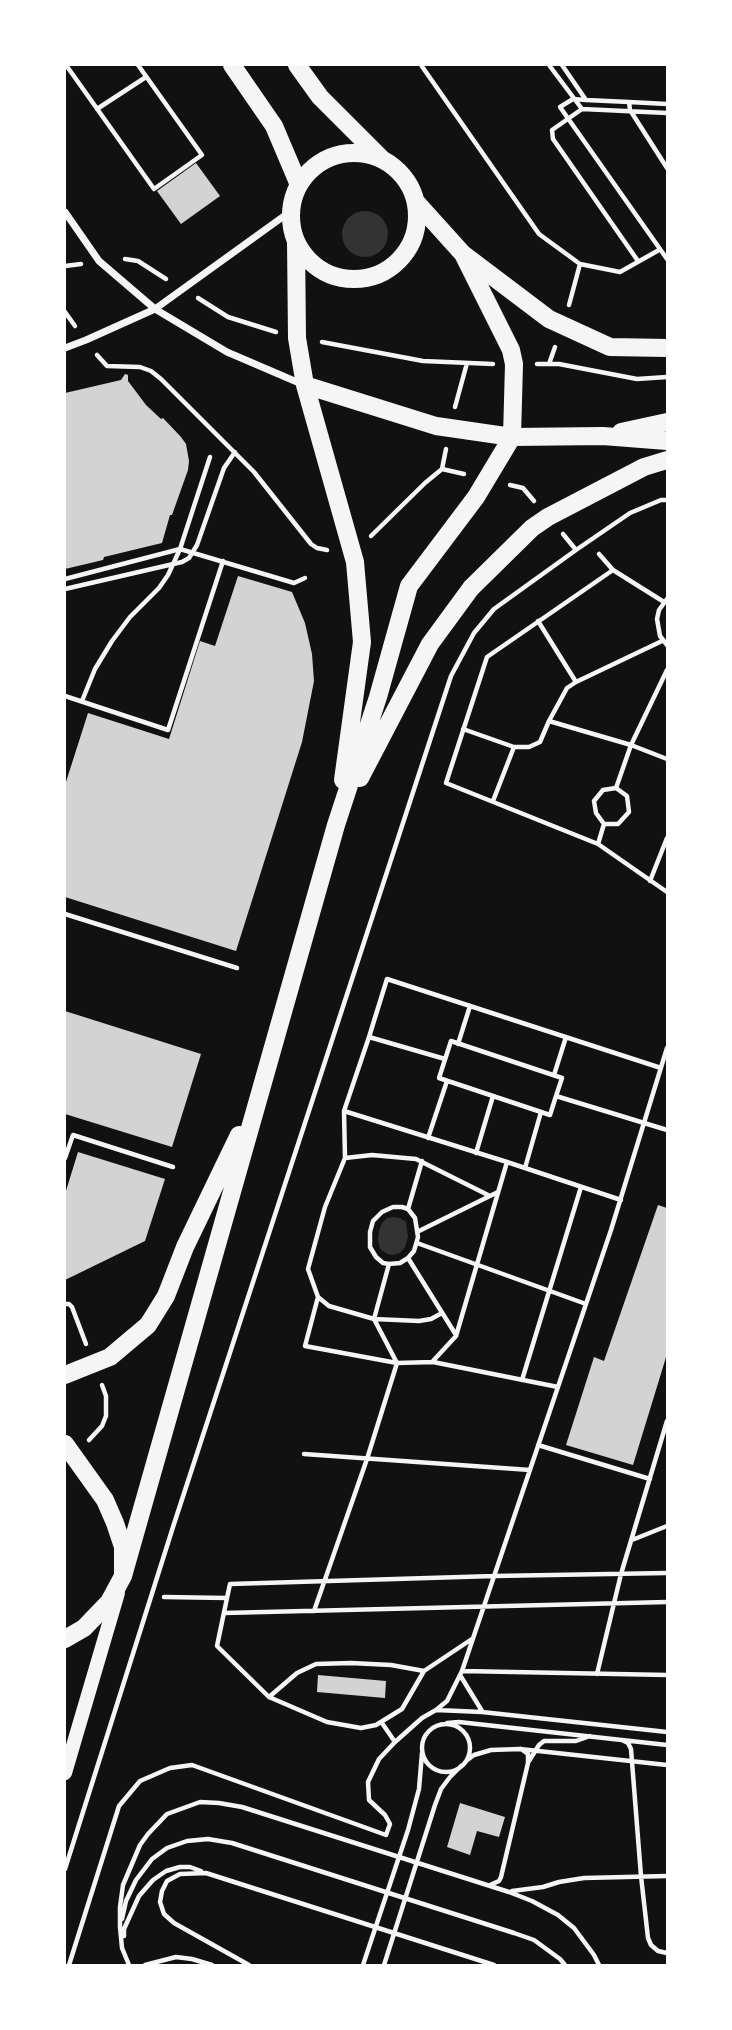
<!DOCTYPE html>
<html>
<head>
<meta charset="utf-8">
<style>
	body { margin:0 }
	#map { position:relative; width:732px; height:2030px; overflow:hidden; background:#111; font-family:"Libre Baskerville",serif }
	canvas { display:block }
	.frame { position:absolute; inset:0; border:66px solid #fff; pointer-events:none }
</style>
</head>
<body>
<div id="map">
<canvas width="732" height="2030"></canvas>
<div class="frame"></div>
</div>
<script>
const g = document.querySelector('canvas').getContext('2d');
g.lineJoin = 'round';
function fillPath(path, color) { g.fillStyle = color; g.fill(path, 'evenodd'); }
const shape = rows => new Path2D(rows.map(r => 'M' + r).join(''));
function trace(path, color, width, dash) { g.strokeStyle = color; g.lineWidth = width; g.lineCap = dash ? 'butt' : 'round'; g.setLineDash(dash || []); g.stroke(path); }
const water = shape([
	'342 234a23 23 0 1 1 46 0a23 23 0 1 1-46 0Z',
	[393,1217,400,1218,406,1222,408,1237,405,1247,400,1253,393,1255,387,1254,380,1249,378,1240,379,1231,382,1223,387,1218]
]);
const building = shape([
	[196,163,220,196,181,224,157,191],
	[125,374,128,375,128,381,146,405,161,419,163,418,181,437,186,444,189,461,188,470,172,515,170,515,162,543,104,557,103,560,65,569,65,393,121,380],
	[238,576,292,592,305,623,312,654,314,681,302,742,236,951,65,897,65,785,88,713,169,739,200,641,215,646],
	[65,1011,201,1054,172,1147,65,1114],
	[78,1152,165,1179,145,1241,65,1280,65,1194],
	[658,1205,667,1208,667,1354,633,1465,566,1445,594,1357,604,1361],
	[318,1675,386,1681,385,1698,317,1692],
	[460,1803,505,1817,499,1837,477,1831,470,1855,447,1847]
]);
const path = shape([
	[66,65,154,189,202,155,138,65],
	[421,65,539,234,580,264],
	[549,65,582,109],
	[562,65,586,100,573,99,560,107,667,259],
	[586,100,629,102,630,110,667,168],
	[629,102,667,104],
	[97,109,146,77],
	[125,259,138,261,166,279],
	[638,261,553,139,552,130,582,109,667,113],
	[65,266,81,264],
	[198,298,228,317,276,332],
	[569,305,580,264,620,272,659,250],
	[65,312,75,326],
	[322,342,423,361,493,364],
	[97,355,107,366,140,367,151,371,161,379,254,472,311,544,317,548,327,550],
	[537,364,559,364,637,379,667,377],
	[549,364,555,347],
	[455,407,467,363],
	[442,469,446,449],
	[510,485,523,488,534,501],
	[563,534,576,550,630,513,661,500,667,500],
	[371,536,425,483,442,469,464,474],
	[599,554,613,570,664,602],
	[613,570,487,657,446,783,598,844,667,892],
	[65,579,180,549,294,583,305,578],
	[65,589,182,562,189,558,197,545,224,468,235,452],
	[667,599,659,610,657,619,660,636,667,645],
	[538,621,576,682],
	[662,641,576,682,567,688,549,721,631,745,667,759],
	[65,696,168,730,223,561],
	[82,701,95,669,112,641,130,617,159,588,168,575,180,549,210,457],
	[463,729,514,747],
	[493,801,514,747,529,747,540,742,549,721],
	[604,824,596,813,594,801,603,790,616,788],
	[598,844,604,824,618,824,629,812,627,796,616,788,631,745,667,670],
	[650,881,667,838],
	[65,914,237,968],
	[369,1037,387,979,661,1068],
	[458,1044,470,1006],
	[445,1059,369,1037,344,1111,507,1162,621,1200],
	[554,1075,566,1037],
	[556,1096,562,1078,451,1041,439,1078,550,1115,556,1096,667,1130],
	[344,1111,345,1158,325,1207,308,1269,318,1297,305,1346,397,1363,433,1362,558,1387],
	[428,1138,447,1081],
	[476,1153,493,1096],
	[65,1158,73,1135,173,1167],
	[345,1158,372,1155,416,1159,490,1196],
	[525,1168,541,1112],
	[393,1207,402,1207,408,1209,415,1218,418,1237,414,1251,408,1258,400,1263,389,1264,383,1263,376,1257,370,1247,370,1232,373,1221,382,1212,393,1207],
	[408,1209,422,1161],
	[419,1231,498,1192],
	[417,1243,586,1304],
	[408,1258,456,1335],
	[318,1297,329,1306,374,1319,419,1321,431,1319,442,1313],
	[65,1304,69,1304,72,1307,86,1344],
	[433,1361,456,1336,507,1162],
	[522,1380,581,1187],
	[89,1440,102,1426,106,1416,106,1396,102,1385],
	[538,1445,650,1479],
	[304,1454,530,1470],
	[632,1540,667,1526],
	[164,1597,227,1598,217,1646,269,1697,327,1722,361,1728,376,1725,402,1709,424,1671,472,1639],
	[227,1598,230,1584,494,1576,667,1573],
	[314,1611,367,1459,397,1363,374,1319,389,1264],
	[224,1613,667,1602],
	[462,1671,667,1675],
	[597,1674,621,1574,667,1421],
	[460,1675,482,1711],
	[269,1697,297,1673,316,1664,351,1663,391,1665,424,1671],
	[436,1710,482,1712,667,1732],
	[382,1723,395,1742],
	[447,1723,459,1722,667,1745],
	'422 1748a24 24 0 1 1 48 0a24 24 0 1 1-48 0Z',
	[622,1740,628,1743,631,1749,641,1876,648,1938,651,1945,658,1951,667,1953],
	[466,1761,474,1755,491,1750,520,1749,667,1765],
	[529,1761,539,1745,544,1741,576,1741,590,1736],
	[65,1869,173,1527,451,676,474,633,494,609,576,550],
	[490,1885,499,1881,501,1877,528,1763,528,1754,521,1749],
	[512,1891,543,1887,559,1882,584,1878,667,1876],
	[122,1919,126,1901,136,1880,152,1859,167,1848,187,1841,208,1839,232,1843,514,1933,534,1940,560,1959,565,1965],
	[120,1927,122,1948,129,1965],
	[120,1928,120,1907,123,1885,140,1845,148,1834,167,1814,200,1802,219,1803,242,1807,509,1892,532,1901,558,1915,574,1928,594,1955,599,1965],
	[124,1936,124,1929,139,1896,153,1880,166,1871,180,1867,190,1867,201,1871],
	[69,1965,119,1806,140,1781,170,1768,192,1765,386,1835,390,1824,385,1815,369,1800,368,1782,379,1759,395,1742,422,1718,436,1710,447,1701,462,1671,611,1230,667,1048],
	[145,1965,176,1957,192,1959,212,1965],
	[249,1965,174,1923,164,1914,160,1902,162,1891,167,1881,180,1874,206,1873,494,1965],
	[363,1965,408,1830,419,1789,422,1753],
	[384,1965,435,1805,441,1789,450,1777,461,1766]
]);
const minor = shape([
	[65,212,99,261,155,309,227,352,304,385],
	[65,348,86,340,155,309,291,211]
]);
const secondary = shape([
	[65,1773,118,1593]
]);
const primary = shape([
	[232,65,274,126,299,185],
	[297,65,320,97,381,158],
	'291 216a63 63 0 1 1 126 0a63 63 0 1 1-126 0Z',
	[417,203,463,254,549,319,610,347,667,348],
	[296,241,297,338,305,385,355,562,362,642,343,780],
	[305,385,436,426,450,428,512,437,603,436,667,441],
	[621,432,667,422],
	[360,778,430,644,471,588,532,528,548,517,644,467,667,460],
	[65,1375,110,1357,148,1325,166,1296,185,1247,239,1135],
	[65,1444,105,1500,115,1523,123,1547,123,1576,109,1602,84,1628,65,1639],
	[123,1576,336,825,378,697,409,586,476,497,512,437,514,364,511,350,463,254]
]);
fillPath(water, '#333');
fillPath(building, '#d3d3d3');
trace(path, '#f5f5f5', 4.5);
trace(minor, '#f5f5f5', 7);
trace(secondary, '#f5f5f5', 14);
trace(primary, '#f5f5f5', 18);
</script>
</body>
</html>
